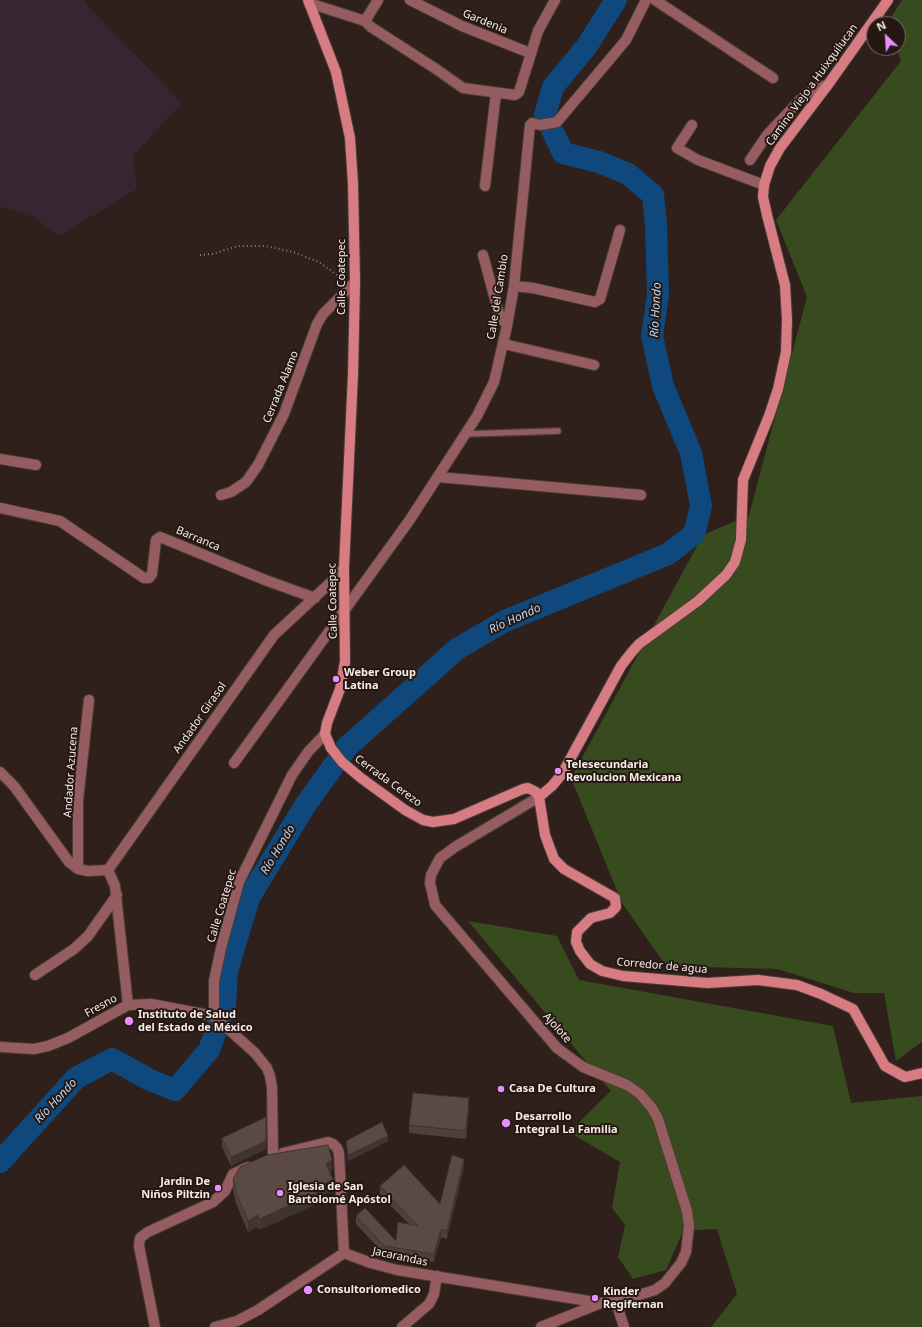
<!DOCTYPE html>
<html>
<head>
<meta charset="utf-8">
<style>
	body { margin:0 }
	#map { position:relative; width:922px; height:1327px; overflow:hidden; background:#2f201b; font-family:"Noto Sans",sans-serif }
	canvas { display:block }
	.north { position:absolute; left:866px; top:16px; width:40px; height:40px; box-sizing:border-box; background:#251712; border:1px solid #796c68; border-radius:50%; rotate:335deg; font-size:11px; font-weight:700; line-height:16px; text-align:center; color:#f6ece8 }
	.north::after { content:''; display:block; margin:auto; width:14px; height:18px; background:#ea8dfd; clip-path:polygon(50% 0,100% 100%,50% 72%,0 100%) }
</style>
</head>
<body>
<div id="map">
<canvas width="922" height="1327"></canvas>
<div class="north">N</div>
</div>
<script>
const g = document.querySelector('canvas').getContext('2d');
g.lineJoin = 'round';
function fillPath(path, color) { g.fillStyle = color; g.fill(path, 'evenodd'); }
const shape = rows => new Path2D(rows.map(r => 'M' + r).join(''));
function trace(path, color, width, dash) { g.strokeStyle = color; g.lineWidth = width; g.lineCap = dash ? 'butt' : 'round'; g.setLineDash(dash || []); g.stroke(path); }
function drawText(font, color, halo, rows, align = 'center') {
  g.font = font + ' "Noto Sans",sans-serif'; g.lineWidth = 4; g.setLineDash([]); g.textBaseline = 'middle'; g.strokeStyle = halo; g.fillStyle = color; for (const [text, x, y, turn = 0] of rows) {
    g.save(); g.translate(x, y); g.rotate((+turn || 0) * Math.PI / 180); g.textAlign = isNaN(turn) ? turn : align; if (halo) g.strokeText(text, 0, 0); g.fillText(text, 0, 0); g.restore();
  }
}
const industrial = shape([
	[0,0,86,0,85,3,182,103,133,156,137,189,59,236,34,217,0,207]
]);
const green = shape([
	[902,0,922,0,922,1042,896,1061,884,993,854,993,777,969,666,966,622,903,571,778,703,535,749,515,807,297,776,220,901,61,897,48,898,24,889,24,888,22],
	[468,921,557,936,579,980,833,1026,851,1103,922,1096,922,1327,711,1327,737,1294,717,1229,683,1231,666,1270,633,1279,618,1257,625,1225,612,1208,620,1162,569,1132,611,1091]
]);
const river = shape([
	[0,1162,76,1078,112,1059,150,1080,175,1090,209,1050,225,1006,227,971,249,898,304,807,347,747,457,649,505,621,668,554,694,534,701,506,691,453,663,386,652,336,658,295,656,224,653,195,628,174,599,162,563,153,545,115,553,87,587,46,616,0]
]);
const path = shape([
	[200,255,212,254,239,246,265,246,293,252,319,262,344,280]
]);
const service = shape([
	[466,434,558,431]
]);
const minor = shape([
	[410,0,462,26,530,53],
	[655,0,773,78],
	[309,3,365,21,371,27,436,69,463,88,515,95,519,92,538,31,555,0],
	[365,21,378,0],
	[692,125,677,148,698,160,764,185],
	[750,160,767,135,801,99,818,86,827,86],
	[485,186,496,93],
	[483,255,499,314,507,326],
	[514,286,533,288,595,302,600,299,620,230],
	[504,344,594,365],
	[0,459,36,465],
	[438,477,641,495],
	[221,495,231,492,246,482,258,465,284,414,317,324,323,314,355,282],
	[0,508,60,521,144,578,149,578,152,574,156,540,160,537,265,580,315,598],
	[234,763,409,521,477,416,494,382,507,326,514,286,530,125,532,123,540,125,557,122,626,40,646,0],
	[0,772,14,786,69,862,78,869,88,871,108,870,274,635,330,583,344,568],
	[539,797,455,847,440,858,431,875,430,883,435,905,557,1048,583,1067,627,1085,640,1094,652,1108,658,1119,687,1211,689,1226,686,1252,681,1263,665,1283,655,1290,616,1302,601,1303,541,1327],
	[78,869,78,800,89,700],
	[108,870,115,886,128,1005],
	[35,975,74,949,88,936,117,895],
	[0,1047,34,1049,48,1046,68,1038,128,1005,151,1004,214,1016],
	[283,1153,328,1142,333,1144,337,1148,339,1153,344,1253],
	[273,1156,272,1087,270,1076,267,1068,255,1053,214,1016,214,981,221,948,239,882,292,775,308,752,325,734],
	[344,1253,371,1263,397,1270,601,1303],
	[616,1302,624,1327],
	[155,1327,142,1261,139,1246,140,1238,148,1232,213,1202,225,1191,233,1174,248,1167],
	[215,1327,237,1321,258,1310,344,1253],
	[402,1327,429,1304,434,1294,437,1276]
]);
const secondary = shape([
	[308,0,336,72,350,138,353,184,355,282,353,374,344,568,345,662,340,689,327,723,325,734,331,748,342,762,361,778,405,810,423,820,433,822,454,819,523,789,528,788,536,792,539,797,545,835,554,859,564,869,615,898,616,907,610,913,591,918,577,932,576,942,580,951,590,964,602,971,623,976,707,983,758,980,797,985,821,994,853,1009,885,1066,905,1077,922,1073],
	[539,797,552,786,562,774,621,666,631,653,639,644,698,601,726,575,735,562,741,540,743,480,769,416,778,389,786,352,787,320,785,285,767,215,763,197,764,185,770,166,780,148,827,86,888,0]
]);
const wall = shape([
	[469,1107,466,1139,409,1133,409,1125],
	[222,1138,266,1149,231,1166,222,1147],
	[346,1141,388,1141,348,1161],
	[464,1167,447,1239,441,1237,434,1262,384,1254,356,1224,356,1216,396,1241,409,1224,380,1195,380,1186,440,1204],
	[332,1171,329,1173,333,1191,323,1195,323,1201,259,1230,258,1227,248,1232,236,1203,233,1190,233,1179]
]);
const shadedWall = shape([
	[469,1098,469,1107,466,1139,466,1131],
	[388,1136,388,1141,348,1161,348,1155],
	[266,1141,266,1149,231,1166,231,1157],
	[464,1159,464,1167,447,1239,447,1231],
	[332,1160,332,1171,326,1175,326,1164],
	[333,1180,333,1191,323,1195,323,1201,259,1230,259,1219,321,1185],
	[258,1215,258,1227,248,1232,248,1221],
	[441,1229,441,1237,434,1262,434,1254]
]);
const building = shape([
	[413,1093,469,1098,466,1131,409,1125,413,1093],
	[266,1117,266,1141,231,1157,222,1138,266,1117],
	[382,1122,388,1136,348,1155,346,1141,382,1122],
	[328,1145,332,1160,326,1164,333,1180,321,1185,323,1190,259,1219,258,1215,248,1221,236,1192,233,1179,240,1167,267,1155,328,1145],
	[452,1155,464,1159,447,1231,441,1229,434,1254,384,1246,356,1216,365,1208,396,1241,398,1222,418,1226,380,1186,404,1165,440,1204,452,1155]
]);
const markers = [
	[336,679,4,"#ea8dfd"],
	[558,771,4,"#ea8dfd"],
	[129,1021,5,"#ea8dfd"],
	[501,1089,4,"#ea8dfd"],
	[506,1123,5,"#ea8dfd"],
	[218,1188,4,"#ea8dfd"],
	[280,1193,4,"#ea8dfd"],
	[308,1290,5,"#ea8dfd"],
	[595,1298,4,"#ea8dfd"]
];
const streetNames = [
	["Gardenia",485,22,22],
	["Camino Viejo a Huixquilucan",812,85,-54],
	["Calle Coatepec",342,277,-90],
	["Calle del Cambio",498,297,-81],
	["Cerrada Alamo",281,387,-68],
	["Barranca",198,539,23],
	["Calle Coatepec",333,601,-91],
	["Andador Girasol",200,718,-55],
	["Andador Azucena",71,772,-86],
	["Cerrada Cerezo",388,781,36],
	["Calle Coatepec",222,906,-73],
	["Corredor de agua",662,966,5],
	["Fresno",101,1006,-29],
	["Ajolote",557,1028,48],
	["Jacarandas",400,1257,12]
];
const poiNames = [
	["Weber Group",344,673],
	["Latina",344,686],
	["Telesecundaria",566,765],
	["Revolucion Mexicana",566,778],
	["Instituto de Salud",138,1015],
	["del Estado de México",138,1028],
	["Casa De Cultura",509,1089],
	["Desarrollo",515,1117],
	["Integral La Familia",515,1130],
	["Jardin De",210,1182,"right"],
	["Niños Piltzin",210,1195,"right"],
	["Iglesia de San",288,1187],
	["Bartolomé Apóstol",288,1200],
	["Consultoriomedico",317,1290],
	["Kinder",603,1292],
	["Regifernan",603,1305]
];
const waterNames = [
	["Río Hondo",656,310,-87],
	["Río Hondo",515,619,-25],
	["Río Hondo",278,850,-59],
	["Río Hondo",56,1101,-47]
];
fillPath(industrial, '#352631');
fillPath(green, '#374b1e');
trace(river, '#0e487d', 22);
trace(service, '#4b3d38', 8);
trace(minor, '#4b3d38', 12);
trace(secondary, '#4b3d38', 12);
trace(path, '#8d807c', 2, [1, 3]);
trace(service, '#965d61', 5.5);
trace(minor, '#965d61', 10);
trace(secondary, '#d77c83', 10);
fillPath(wall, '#4e403a');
fillPath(shadedWall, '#403430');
fillPath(building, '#5b4a44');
trace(building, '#403430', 1);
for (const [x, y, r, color] of markers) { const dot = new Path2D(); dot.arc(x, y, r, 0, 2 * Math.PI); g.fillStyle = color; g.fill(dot); trace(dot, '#251712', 1.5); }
drawText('11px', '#f6ece8', '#251712', streetNames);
drawText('bold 11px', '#f6ece8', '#251712', poiNames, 'left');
drawText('italic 12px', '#b7d4f4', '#251712', waterNames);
</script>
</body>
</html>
